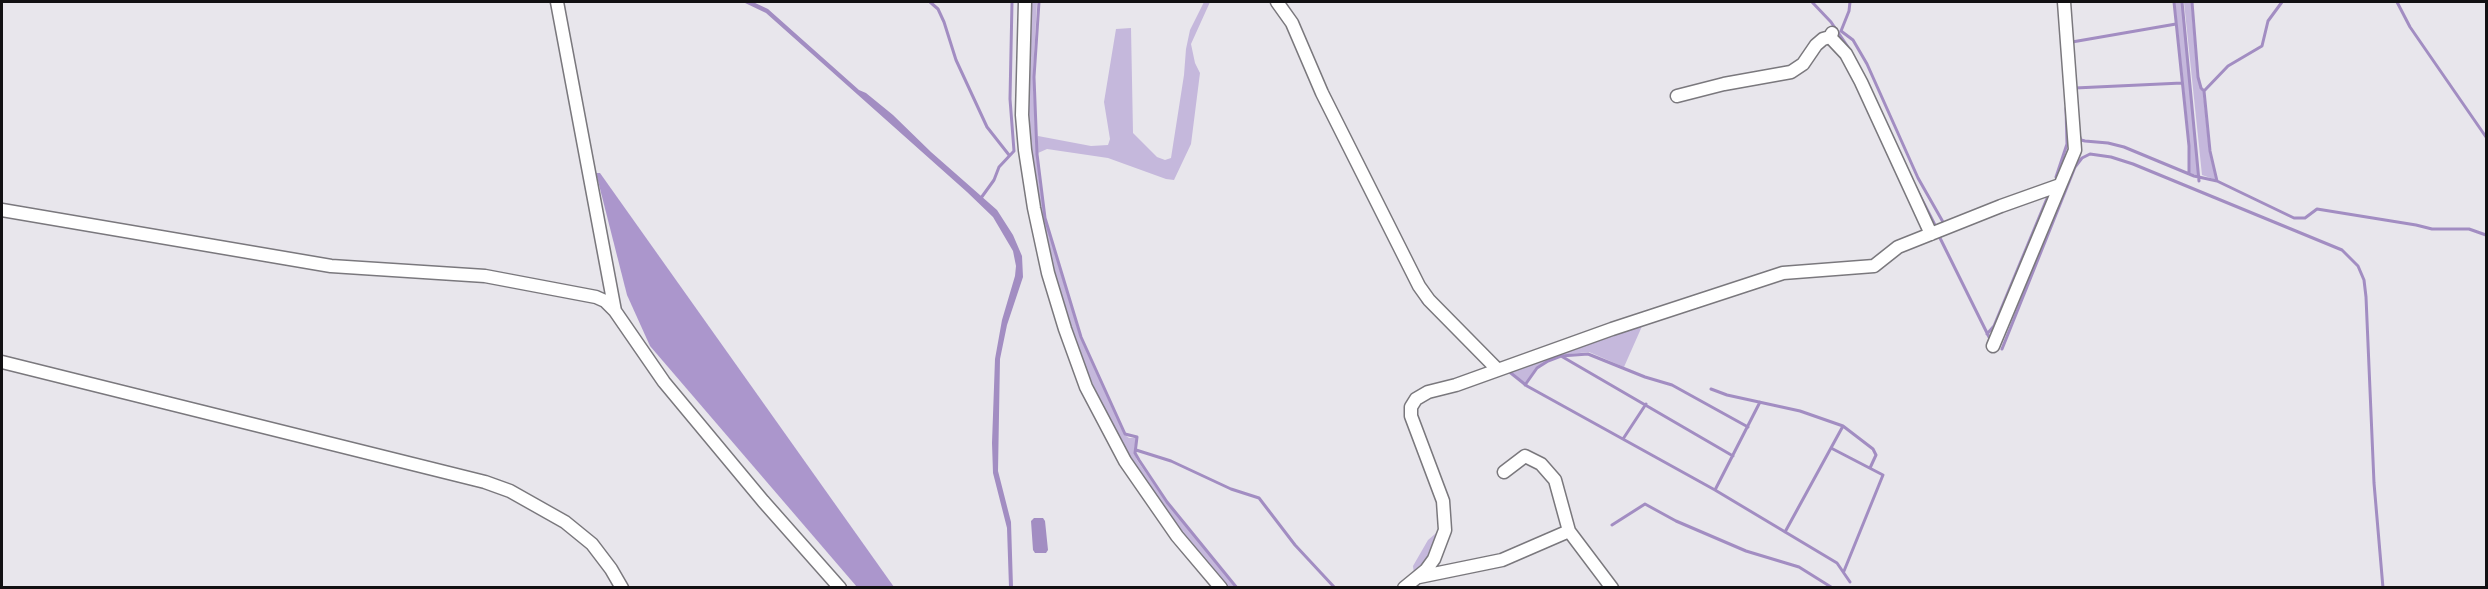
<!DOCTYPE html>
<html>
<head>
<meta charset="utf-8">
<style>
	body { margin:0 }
	#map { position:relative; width:2488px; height:589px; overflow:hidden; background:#e8e6ec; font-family:"PT Sans Narrow",sans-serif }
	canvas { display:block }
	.frame { position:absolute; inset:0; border:3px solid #111012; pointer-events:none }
</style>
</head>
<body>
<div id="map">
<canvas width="2488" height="589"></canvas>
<div class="frame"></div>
</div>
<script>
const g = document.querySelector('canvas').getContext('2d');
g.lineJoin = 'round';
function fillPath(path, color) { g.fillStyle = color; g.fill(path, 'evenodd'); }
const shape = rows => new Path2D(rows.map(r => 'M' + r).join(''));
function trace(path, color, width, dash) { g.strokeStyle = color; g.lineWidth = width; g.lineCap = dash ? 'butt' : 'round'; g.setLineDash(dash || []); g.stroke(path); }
const green = shape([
	[1031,2,1037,2,1033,77,1036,154,1044,218,1080,337,1125,435,1129,438,1136,438,1134,452,1137,460,1166,502,1235,587,1226,587,1178,531,1126,456,1090,378,1069,324,1046,246,1037,198,1030,135,1027,65],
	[1204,2,1210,2,1191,44,1195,63,1200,73,1191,144,1174,180,1166,179,1108,158,1047,149,1038,153,1038,136,1091,146,1108,145,1110,139,1104,102,1116,29,1131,28,1133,133,1157,157,1165,160,1171,158,1184,75,1186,49,1190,30],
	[2175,2,2181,2,2183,9,2199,176,2190,173,2190,146],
	[2184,2,2191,2,2197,77,2203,92,2209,151,2216,180,2202,175],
	[1643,324,1624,367,1589,352,1561,355,1548,360,1536,368,1525,384,1510,372,1508,367],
	[1442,528,1433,552,1414,574,1413,566,1428,540]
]);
const forest = shape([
	[596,173,600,173,894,587,857,587,650,346,627,295]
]);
const water = shape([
	[743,2,753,2,768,9,859,90,866,93,893,115,931,152,997,210,1013,235,1022,256,1023,277,1007,325,1000,359,998,471,1011,522,1013,587,1009,587,1007,528,993,473,992,443,995,359,1002,320,1015,276,1016,266,1013,251,993,217,967,192,766,13],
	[1034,518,1043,518,1045,521,1048,550,1046,553,1035,553,1033,550,1031,521]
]);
const stream = shape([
	[930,2,938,9,944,22,956,60,987,127,1009,155],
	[1039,2,1034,77,1037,154,1045,218,1081,337,1125,434,1137,437,1135,453,1139,460,1167,502,1237,588],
	[1812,2,1831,22,1850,50],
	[2174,2,2189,146,2189,174],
	[2182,2,2199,181],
	[2192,2,2198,77,2201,88,2204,91],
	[2397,2,2410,27,2486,137],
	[1841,31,1853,40,1867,64,1918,178,1943,222],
	[1841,31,1849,11,1850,2],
	[2072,42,2176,24],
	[2075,88,2182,83],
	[2079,135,2081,140,2085,141,2108,143,2124,147,2194,176,2217,181,2294,218,2305,218,2317,209,2416,225,2432,229,2469,229,2486,235],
	[2056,177,2067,144,2066,108],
	[2217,181,2210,151,2204,91,2228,66,2262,46,2268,21,2282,2],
	[1915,186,1936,227],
	[981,198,994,180,999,167,1014,151,1010,99,1012,2],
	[1939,236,1990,339],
	[1423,302,1433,312],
	[1987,334,1994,326,2048,196],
	[2002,349,2075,167,2082,158,2090,154,2111,157,2133,164,2342,250,2358,266,2364,280,2366,297,2374,483,2383,588],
	[1561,356,1733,456],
	[1507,370,1527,386,1715,490,1837,563,1850,582],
	[1525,385,1537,368,1548,361,1561,356,1588,354,1645,377,1672,385,1748,427],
	[1711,389,1727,395,1800,411,1843,426,1873,449,1876,455,1870,468],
	[1623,439,1646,404],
	[1831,448,1883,475,1844,571],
	[1136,450,1171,461,1231,489,1259,498,1295,545,1335,588],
	[1715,490,1760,402],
	[1612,525,1645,504,1676,521,1746,551,1799,567,1831,587],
	[1785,532,1843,426]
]);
const minor = shape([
	[557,2,615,311],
	[1025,2,1022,115,1025,150,1034,208,1048,273,1065,329,1086,387,1125,461,1177,536,1221,588],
	[1277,2,1292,23,1322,93,1419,286,1429,300,1497,369],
	[1830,37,1846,54,1861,82,1931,234],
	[1677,96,1724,84,1791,72,1803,64,1816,45,1823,39,1830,37,1832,33],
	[2,210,331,266,485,276,596,297,605,301,615,311,664,382,763,501,840,588],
	[1993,346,2075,150,2064,2],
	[2,362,485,482,510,491,565,522,592,544,611,569,622,588],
	[1504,472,1525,456,1541,464,1555,480,1569,531,1612,588],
	[1419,577,1502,560,1569,531],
	[1404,588,1426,570,1434,559,1445,530,1443,501,1411,416,1411,407,1416,399,1428,392,1456,385,1612,329,1783,273,1874,266,1898,247,2001,206,2060,185]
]);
fillPath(green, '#c5b8dc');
fillPath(forest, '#ab96cc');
fillPath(water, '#a28dc2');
trace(stream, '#a28dc2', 3);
trace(minor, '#7a787d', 15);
trace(minor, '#fff', 12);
</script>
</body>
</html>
